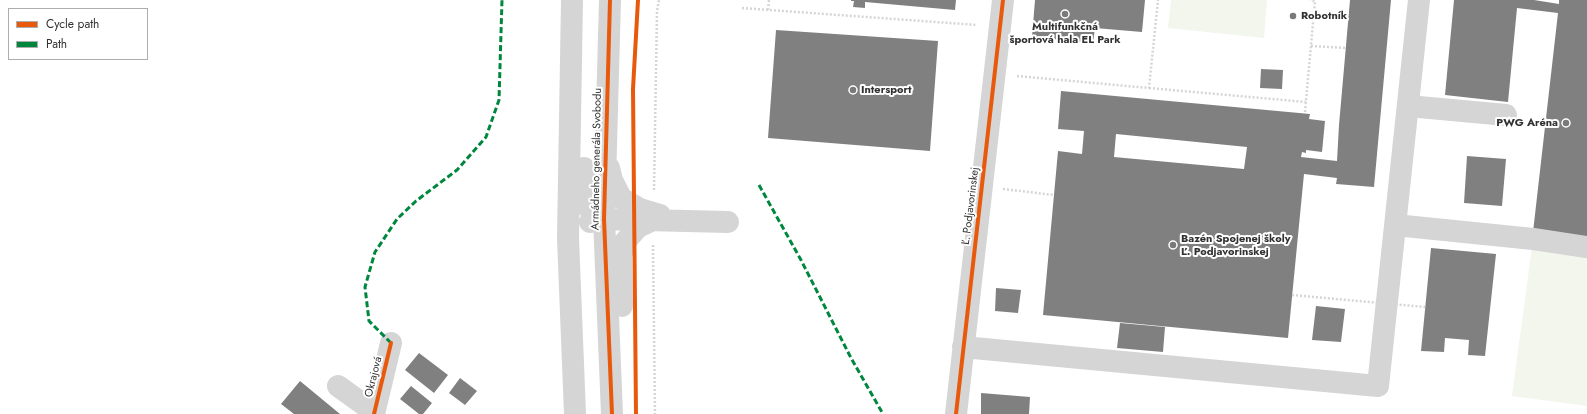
<!DOCTYPE html>
<html>
<head>
<meta charset="utf-8">
<style>
	body { margin:0 }
	#map { position:relative; width:1587px; height:414px; overflow:hidden; background:#fff; font-family:Jost,sans-serif }
	canvas { display:block }
	.legend { position:absolute; left:8px; top:8px; width:140px; height:52px; box-sizing:border-box; background:#fff; border:1px solid #adadad; margin:0; padding:5px 7px; list-style:none; font-size:12px; color:#313131 }
	.legend li { display:flex; align-items:center; gap:8px; height:20px }
	.legend b { width:20px; border:1px solid #adadad }
</style>
</head>
<body>
<div id="map">
<canvas width="1587" height="414"></canvas>
<ul class="legend">
<li><b style="height:5px;background:#e8590c"></b>Cycle path</li>
<li><b style="height:5px;background:#00873e"></b>Path</li>
</ul>
</div>
<script>
const g = document.querySelector('canvas').getContext('2d');
g.lineJoin = 'round';
function fillPath(path, color) { g.fillStyle = color; g.fill(path, 'evenodd'); }
const shape = rows => new Path2D(rows.map(r => 'M' + r).join(''));
function trace(path, color, width, dash) { g.strokeStyle = color; g.lineWidth = width; g.lineCap = dash ? 'butt' : 'round'; g.setLineDash(dash || []); g.stroke(path); }
function drawText(font, color, halo, rows, align = 'center') {
  g.font = font + ' Jost,sans-serif'; g.lineWidth = 4; g.setLineDash([]); g.textBaseline = 'middle'; g.strokeStyle = halo; g.fillStyle = color; for (const [text, x, y, turn = 0] of rows) {
    g.save(); g.translate(x, y); g.rotate((+turn || 0) * Math.PI / 180); g.textAlign = isNaN(turn) ? turn : align; if (halo) g.strokeText(text, 0, 0); g.fillText(text, 0, 0); g.restore();
  }
}
const green = shape([
	[1171,0,1267,0,1264,38,1168,28],
	[1533,239,1587,247,1587,406,1512,396]
]);
const building = shape([
	[851,0,956,0,955,10,865,2,865,8,853,7,854,1,851,1],
	[1035,0,1145,0,1142,32,1095,28,1093,43,1032,37],
	[1350,0,1391,0,1374,187,1336,184,1337,178,1304,174,1288,338,1043,315,1058,151,1082,154,1084,131,1058,129,1061,91,1310,114,1309,119,1325,121,1322,152,1306,150,1306,153,1302,152,1301,157,1337,161,1339,125],
	[1116,134,1247,147,1244,169,1114,157],
	[1454,0,1534,0,1559,4,1559,0,1587,0,1587,238,1533,232,1558,13,1517,8,1508,102,1445,95],
	[776,30,938,41,930,151,768,138],
	[1261,69,1283,70,1282,89,1260,88],
	[1467,156,1506,159,1502,206,1464,203],
	[1431,248,1496,254,1485,356,1468,355,1469,340,1445,338,1444,352,1421,351],
	[996,288,1021,290,1018,313,995,311],
	[1316,306,1345,309,1341,342,1312,340],
	[1120,323,1165,327,1163,352,1117,348],
	[419,353,448,375,434,393,405,370],
	[460,378,477,391,465,405,449,393],
	[300,381,340,414,294,414,281,404],
	[411,386,432,403,423,414,419,414,400,399],
	[981,393,1030,397,1029,414,981,414]
]);
const path = shape([
	[742,8,977,25],
	[768,10,769,0],
	[1311,46,1346,48],
	[1017,76,1149,88,1158,0],
	[1149,88,1306,102],
	[1305,112,1315,1,1310,0],
	[1003,189,1054,195],
	[654,190,657,11,659,0],
	[653,245,655,414]
]);
const minor = shape([
	[572,0,568,238,575,414],
	[610,0,604,219,612,414],
	[1408,106,1506,115],
	[584,168,584,195,586,205,593,213,604,219],
	[609,168,612,180,621,198,640,209,660,215],
	[590,222,604,219,728,222],
	[1395,225,1533,239,1587,247],
	[622,306,621,257,624,243,638,227,653,220],
	[963,347,1378,386,1419,0],
	[338,386,374,412],
	[374,414,391,343],
	[956,414,1003,0]
]);
const pathBridge = shape([
	[1292,295,1425,307]
]);
const quiet = shape([
	[759,185,801,260,851,358,883,414],
	[391,343,369,321,365,287,375,252,397,219,416,201,457,170,486,137,499,100,502,0]
]);
const cycleway = shape([
	[610,0,604,219,612,414],
	[374,414,391,343],
	[636,414,633,89,638,0],
	[956,414,1003,0]
]);
const markers = [
	[1065,14,4,"#797979"],
	[1293,16,4,"#797979"],
	[853,90,4,"#797979"],
	[1566,123,4,"#797979"],
	[1173,245,4,"#797979"]
];
const poiNames = [
	["Robotník",1301,16],
	["Multifunkčná",1065,27,"center"],
	["športová hala EL Park",1065,40,"center"],
	["Intersport",861,90],
	["PWG Aréna",1558,123,"right"],
	["Bazén Spojenej školy",1181,239],
	["Ľ. Podjavorinskej",1181,252]
];
const streetNames = [
	["Armádneho generála Svobodu",597,159,-89],
	["Ľ. Podjavorinskej",971,206,-83],
	["Okrajová",374,377,-76]
];
fillPath(green, '#f2f6ed');
fillPath(building, '#808080');
trace(path, '#d5d5d5', 2.5, [2, 2]);
trace(minor, '#d5d5d5', 22);
trace(pathBridge, '#d5d5d5', 2.5, [2, 2]);
trace(quiet, '#00873e', 3, [6, 3]);
trace(cycleway, '#e8590c', 4);
for (const [x, y, r, color] of markers) { const dot = new Path2D(); dot.arc(x, y, r, 0, 2 * Math.PI); g.fillStyle = color; g.fill(dot); trace(dot, '#fff', 1.5); }
drawText('bold 11px', '#313131', '#fff', poiNames, 'left');
drawText('11px', '#313131', '#fff', streetNames);
</script>
</body>
</html>
